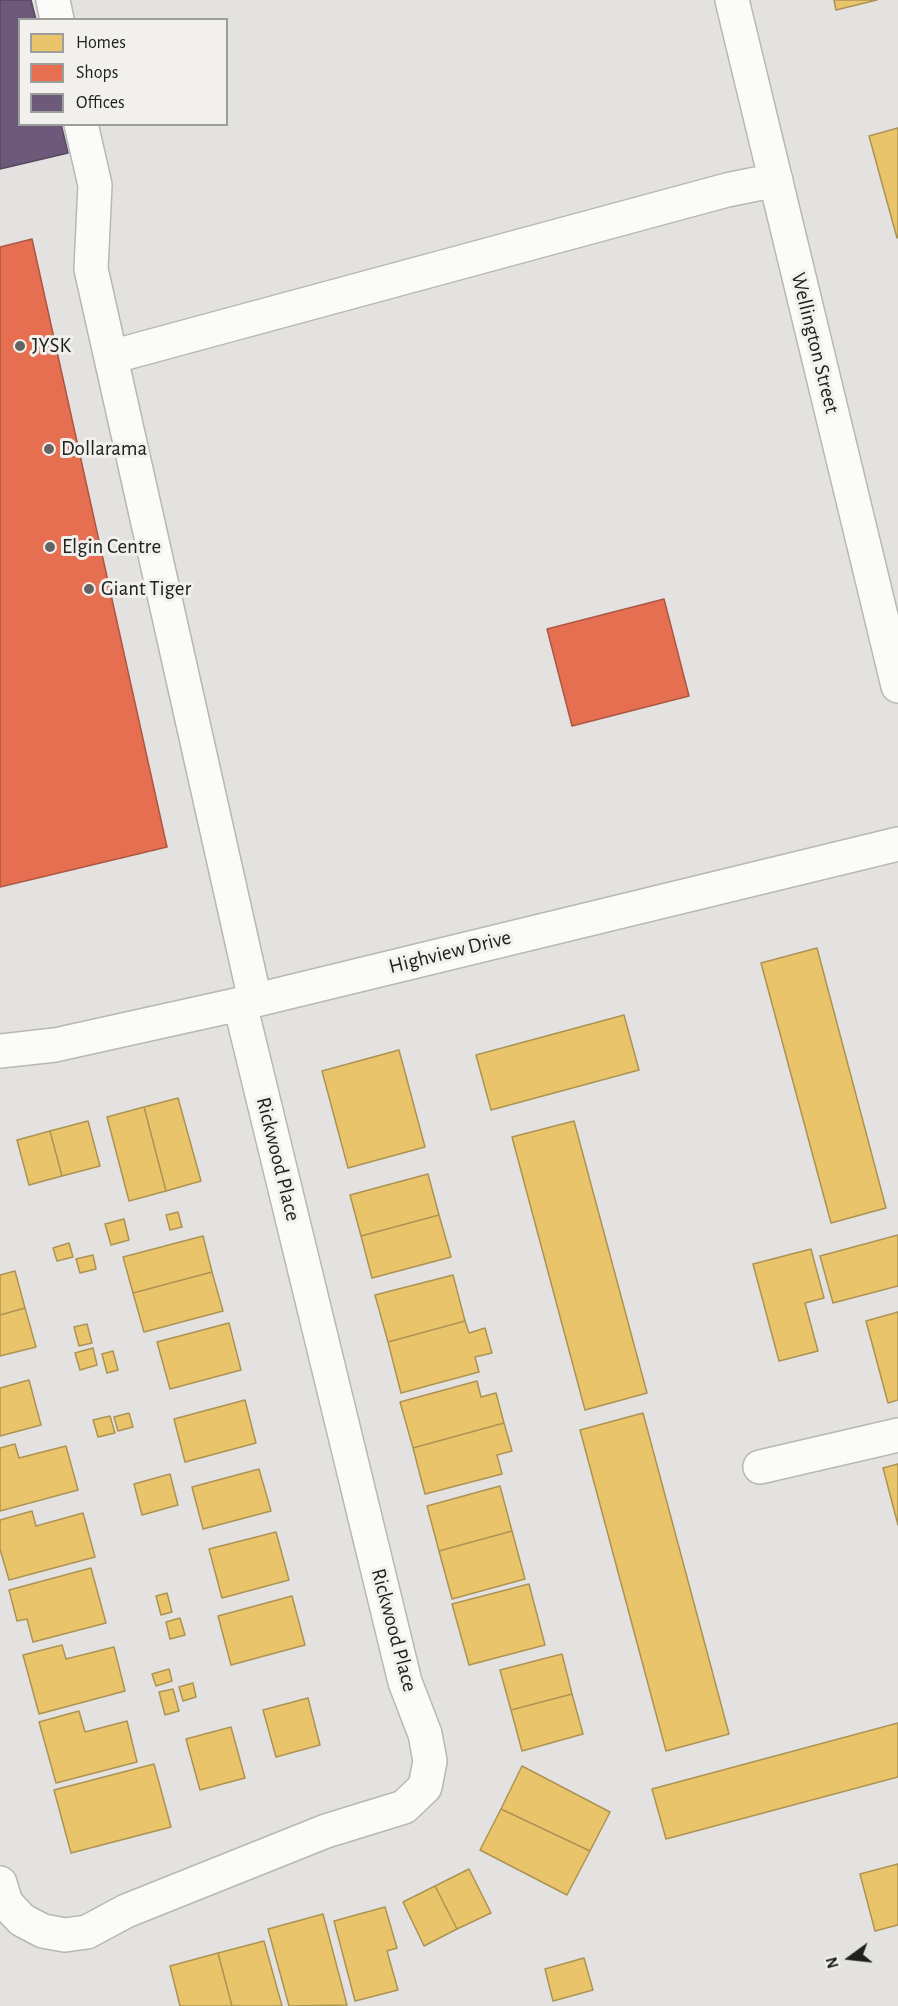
<!DOCTYPE html>
<html>
<head>
<meta charset="utf-8">
<style>
	body { margin:0 }
	#map { position:relative; width:898px; height:2006px; overflow:hidden; background:#e3e2e0; font-family:"Alegreya Sans",sans-serif }
	canvas { display:block }
	.legend { position:absolute; left:18px; top:18px; width:210px; height:108px; box-sizing:border-box; background:#f1f0ec; border:2px solid #9d9d9a; margin:0; padding:8px 10px; list-style:none; font-size:18px; color:#20201e }
	.legend li { display:flex; align-items:center; gap:12px; height:30px }
	.legend b { width:30px; border:2px solid #9d9d9a }
	.north { position:absolute; left:820px; top:1928px; width:60px; height:60px; -webkit-text-stroke:4px #f1f0ec; paint-order:stroke; rotate:255deg; font-size:16px; font-weight:700; line-height:24px; text-align:center; color:#20201e }
	.north::after { content:''; display:block; margin:auto; width:21px; height:27px; background:#20201e; clip-path:polygon(50% 0,100% 100%,50% 72%,0 100%) }
</style>
</head>
<body>
<div id="map">
<canvas width="898" height="2006"></canvas>
<ul class="legend">
<li><b style="height:16px;background:#e9c46a"></b>Homes</li>
<li><b style="height:16px;background:#e76f51"></b>Shops</li>
<li><b style="height:16px;background:#6d597a"></b>Offices</li>
</ul>
<div class="north">N</div>
</div>
<script>
const g = document.querySelector('canvas').getContext('2d');
g.lineJoin = 'round';
function fillPath(path, color) { g.fillStyle = color; g.fill(path, 'evenodd'); }
const shape = rows => new Path2D(rows.map(r => 'M' + r).join(''));
function trace(path, color, width, dash) { g.strokeStyle = color; g.lineWidth = width; g.lineCap = dash ? 'butt' : 'round'; g.setLineDash(dash || []); g.stroke(path); }
function drawText(font, color, halo, rows, align = 'center') {
  g.font = font + ' "Alegreya Sans",sans-serif'; g.lineWidth = 6; g.setLineDash([]); g.textBaseline = 'middle'; g.strokeStyle = halo; g.fillStyle = color; for (const [text, x, y, turn = 0] of rows) {
    g.save(); g.translate(x, y); g.rotate((+turn || 0) * Math.PI / 180); g.textAlign = isNaN(turn) ? turn : align; if (halo) g.strokeText(text, 0, 0); g.fillText(text, 0, 0); g.restore();
  }
}
const homes = shape([
	[834,0,877,0,836,10,834,0],
	[898,128,898,237,897,238,869,136,898,128],
	[817,948,886,1208,831,1223,761,963,817,948],
	[624,1015,639,1070,491,1110,476,1055,624,1015],
	[399,1050,425,1147,348,1168,322,1071,399,1050],
	[178,1098,201,1181,166,1191,144,1107,178,1098],
	[144,1107,166,1191,129,1201,107,1117,144,1107],
	[88,1121,100,1166,62,1176,50,1131,88,1121],
	[574,1121,647,1393,585,1410,512,1137,574,1121],
	[50,1131,62,1176,29,1185,17,1140,50,1131],
	[428,1174,439,1215,361,1236,350,1195,428,1174],
	[178,1212,182,1227,170,1230,166,1215,178,1212],
	[439,1215,451,1257,372,1278,361,1236,439,1215],
	[124,1219,129,1240,111,1245,105,1224,124,1219],
	[898,1235,898,1286,833,1303,820,1256,898,1235],
	[203,1236,212,1272,133,1293,123,1257,203,1236],
	[69,1243,73,1257,57,1261,53,1248,69,1243],
	[811,1249,824,1298,805,1303,818,1351,779,1361,753,1264,811,1249],
	[93,1255,96,1269,80,1273,76,1259,93,1255],
	[15,1271,25,1308,0,1315,0,1275,15,1271],
	[212,1272,223,1311,144,1332,133,1293,212,1272],
	[453,1275,465,1321,388,1342,375,1295,453,1275],
	[25,1308,36,1347,0,1356,0,1315,25,1308],
	[898,1312,898,1400,888,1403,866,1321,898,1312],
	[465,1321,469,1333,485,1328,492,1353,475,1357,479,1372,401,1393,388,1342,465,1321],
	[229,1323,241,1370,170,1389,157,1342,229,1323],
	[87,1324,92,1343,79,1346,74,1327,87,1324],
	[93,1348,97,1365,80,1370,75,1353,93,1348],
	[113,1351,118,1370,107,1373,102,1354,113,1351],
	[29,1380,41,1425,0,1436,0,1388,29,1380],
	[477,1381,481,1397,496,1393,504,1423,413,1448,400,1402,477,1381],
	[245,1400,256,1443,185,1462,174,1419,245,1400],
	[129,1413,133,1427,118,1431,114,1417,129,1413],
	[643,1413,729,1734,666,1751,580,1430,643,1413],
	[110,1416,115,1433,98,1437,93,1420,110,1416],
	[504,1423,512,1451,497,1455,502,1474,425,1494,413,1448,504,1423],
	[15,1444,19,1458,66,1446,78,1490,0,1511,0,1448,15,1444],
	[898,1464,898,1525,883,1468,898,1464],
	[259,1469,271,1511,203,1529,192,1487,259,1469],
	[170,1474,178,1505,142,1515,134,1484,170,1474],
	[500,1486,512,1531,439,1551,427,1506,500,1486],
	[32,1511,36,1526,83,1513,95,1557,9,1580,0,1549,0,1520,32,1511],
	[512,1531,525,1579,452,1599,439,1551,512,1531],
	[276,1532,289,1580,222,1598,209,1549,276,1532],
	[91,1568,106,1623,33,1642,27,1619,17,1621,9,1590,91,1568],
	[529,1584,545,1645,469,1665,452,1604,529,1584],
	[167,1593,172,1612,161,1615,156,1596,167,1593],
	[292,1596,305,1645,231,1665,218,1616,292,1596],
	[180,1618,185,1635,170,1639,166,1622,180,1618],
	[62,1645,66,1659,114,1647,125,1691,39,1714,23,1655,62,1645],
	[562,1654,572,1694,511,1710,500,1670,562,1654],
	[169,1669,172,1681,156,1686,152,1674,169,1669],
	[193,1683,196,1697,183,1701,179,1687,193,1683],
	[173,1689,179,1711,165,1715,159,1692,173,1689],
	[572,1694,583,1734,522,1751,511,1710,572,1694],
	[308,1698,320,1745,276,1757,263,1710,308,1698],
	[79,1711,85,1732,127,1721,137,1762,56,1783,39,1722,79,1711],
	[898,1723,898,1777,666,1839,652,1789,898,1723],
	[231,1727,245,1778,200,1790,186,1739,231,1727],
	[154,1764,171,1827,71,1853,54,1790,154,1764],
	[522,1766,610,1812,590,1851,501,1809,522,1766],
	[501,1809,590,1851,567,1895,480,1850,501,1809],
	[898,1864,898,1925,875,1931,860,1874,898,1864],
	[469,1869,491,1913,457,1929,435,1886,469,1869],
	[435,1886,457,1929,424,1946,403,1902,435,1886],
	[385,1907,397,1948,387,1951,398,1990,355,2001,334,1921,385,1907],
	[323,1914,347,2005,289,2006,268,1929,323,1914],
	[264,1941,282,2006,232,2006,218,1953,264,1941],
	[218,1953,232,2006,180,2006,170,1966,218,1953],
	[584,1958,593,1990,553,2001,545,1969,584,1958]
]);
const shops = shape([
	[32,239,167,847,0,887,0,247,32,239],
	[664,599,689,696,572,726,547,629,664,599]
]);
const offices = shape([
	[0,0,31,0,36,20,20,20,20,124,61,124,68,153,0,169,0,0]
]);
const minor = shape([
	[53,0,57,20],
	[732,0,898,686],
	[81,124,95,185,91,269,255,1000],
	[111,357,727,190,776,180],
	[0,1051,55,1045,240,1004,898,844],
	[760,1467,898,1435],
	[0,1883,6,1903,22,1920,43,1931,65,1935,87,1932,126,1911,326,1831,404,1807,425,1787,430,1761,425,1734,405,1682,240,1004]
]);
const markers = [
	[20,346,6,"#646462"],
	[49,449,6,"#646462"],
	[50,547,6,"#646462"],
	[89,589,6,"#646462"]
];
const streetNames = [
	["Wellington Street",815,343,76],
	["Highview Drive",450,952,-14],
	["Rickwood Place",278,1159,76],
	["Rickwood Place",394,1630,75]
];
const poiNames = [
	["JYSK",32,346],
	["Dollarama",61,449],
	["Elgin Centre",62,547],
	["Giant Tiger",101,589]
];
fillPath(homes, '#e9c46a');
trace(homes, '#ad9353', 1.5);
fillPath(shops, '#e76f51');
trace(shops, '#ab5742', 1.5);
fillPath(offices, '#6d597a');
trace(offices, '#56485e', 1.5);
trace(minor, '#b8b7b5', 36);
trace(minor, '#fbfbfa', 33);
for (const [x, y, r, color] of markers) { const dot = new Path2D(); dot.arc(x, y, r, 0, 2 * Math.PI); g.fillStyle = color; g.fill(dot); trace(dot, '#f1f0ec', 2); }
drawText('21px', '#20201e', '#f1f0ec', streetNames);
drawText('21px', '#20201e', '#f1f0ec', poiNames, 'left');
</script>
</body>
</html>
